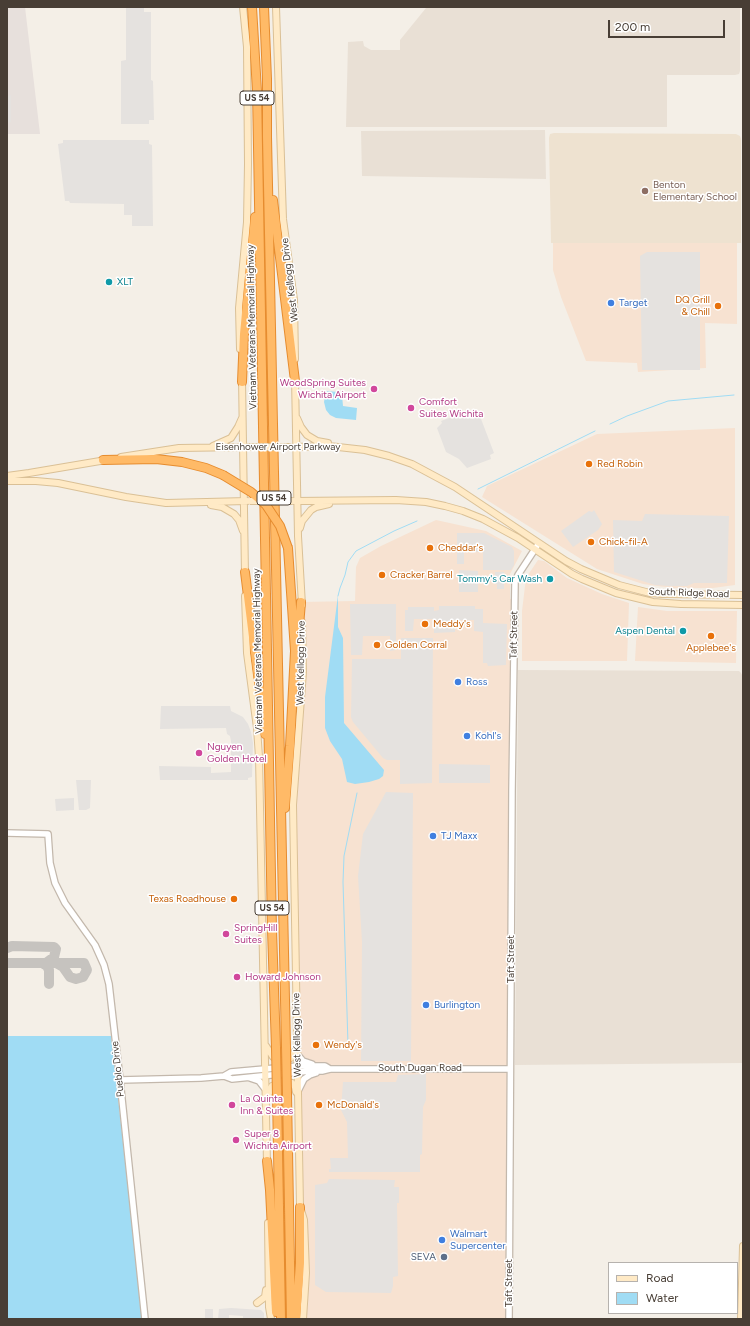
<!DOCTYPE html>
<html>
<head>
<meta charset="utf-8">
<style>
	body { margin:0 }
	#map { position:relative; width:750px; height:1326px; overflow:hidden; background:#f4efe7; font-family:Figtree,sans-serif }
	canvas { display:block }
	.frame { position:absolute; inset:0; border:8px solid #483e35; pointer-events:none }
	.legend { position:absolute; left:608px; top:1262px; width:130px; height:52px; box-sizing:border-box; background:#fff; border:1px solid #b6b2ae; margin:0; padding:5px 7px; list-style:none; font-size:12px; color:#483e35 }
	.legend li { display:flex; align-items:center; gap:8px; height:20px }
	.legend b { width:20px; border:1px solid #b6b2ae }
	.scale { position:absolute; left:608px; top:20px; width:117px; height:18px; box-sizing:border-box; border:2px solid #483e35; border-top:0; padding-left:5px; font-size:12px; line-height:14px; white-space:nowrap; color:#483e35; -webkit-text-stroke:3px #fff; paint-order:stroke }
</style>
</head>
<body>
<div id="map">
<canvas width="750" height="1326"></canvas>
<div class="frame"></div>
<ul class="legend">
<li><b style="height:5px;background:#ffeac6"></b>Road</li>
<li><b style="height:11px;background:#a0dcf4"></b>Water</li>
</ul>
<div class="scale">200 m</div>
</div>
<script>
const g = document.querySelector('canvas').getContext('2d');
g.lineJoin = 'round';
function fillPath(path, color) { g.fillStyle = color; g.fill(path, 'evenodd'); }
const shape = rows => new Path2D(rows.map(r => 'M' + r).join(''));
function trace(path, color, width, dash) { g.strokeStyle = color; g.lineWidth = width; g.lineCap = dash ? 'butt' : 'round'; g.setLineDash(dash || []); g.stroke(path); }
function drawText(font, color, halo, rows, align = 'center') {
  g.font = font + ' Figtree,sans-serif'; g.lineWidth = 3; g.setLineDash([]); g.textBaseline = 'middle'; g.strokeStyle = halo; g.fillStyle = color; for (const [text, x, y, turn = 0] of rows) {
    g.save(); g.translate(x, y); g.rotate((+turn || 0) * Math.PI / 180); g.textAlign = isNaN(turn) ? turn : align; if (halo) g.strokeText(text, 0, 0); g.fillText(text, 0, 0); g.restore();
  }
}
const residential = shape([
	[425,7,740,7,740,71,739,74,735,75,667,75,667,127,346,127,348,42,363,41,364,46,371,50,400,50,400,40,426,8],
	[545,130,546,179,362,176,361,131],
	[518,670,739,671,741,673,743,677,742,1063,515,1065]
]);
const commercial = shape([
	[553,243,737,243,737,324,705,323,706,368,638,372,637,363,586,361,561,297,553,270],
	[735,428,735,585,713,588,673,588,643,584,597,569,482,497,487,486,597,434],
	[436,520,486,531,522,551,510,574,510,599,515,599,508,1319,303,1319,293,805,301,698,301,602,355,601,356,567,360,558,381,546],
	[538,560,544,561,567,578,602,594,629,603,627,661,522,661,522,611,526,578],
	[638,607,667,611,737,611,736,663,635,661]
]);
const industrial = shape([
	[7,7,25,7,40,134,7,134]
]);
const education = shape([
	[554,133,736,134,740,136,741,139,741,243,551,243,549,138,550,134]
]);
const parking = shape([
	[126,7,144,7,144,12,151,12,151,80,153,81,154,120,149,120,149,124,121,124,121,61,126,60],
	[11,95,11,122,7,123,7,96],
	[63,140,149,140,149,144,152,145,153,226,132,226,132,215,124,215,124,204,70,203,69,201,65,201,58,144,63,143],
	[647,252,700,252,700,370,642,370,640,256],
	[468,411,469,414,478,411,494,453,490,455,491,459,467,468,459,459,446,452,437,428,442,423,441,421],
	[594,510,602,524,598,530,573,547,561,531,589,511,592,512],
	[645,514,729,516,727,583,694,583,687,586,669,586,655,585,614,572,613,520,642,521],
	[457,533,484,533,512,547,514,551,514,565,511,570,483,570,483,552,464,552,464,564,457,564],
	[459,570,478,571,478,592,459,592],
	[495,572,504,572,504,589,497,589,497,584,495,584],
	[350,604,396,604,396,650,390,651,390,636,363,636,362,655,351,655],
	[439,606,475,606,475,609,483,609,483,623,507,624,506,665,488,666,487,663,483,663,483,632,474,631,474,620,455,620,455,632,434,633,434,619,414,619,413,631,405,631,405,610,408,610,408,607,434,607,434,611,439,610],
	[401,638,433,638,432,783,400,784,400,760,387,760,383,758,353,722,351,717,352,659,401,659],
	[161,706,230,706,231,711,243,717,248,724,251,732,253,743,252,777,248,778,248,780,160,780,159,766,211,767,211,773,231,772,231,741,230,736,227,734,226,728,160,729],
	[439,764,490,765,490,783,439,783],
	[76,780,91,780,90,808,86,810,79,810],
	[386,792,413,793,411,1061,361,1061,362,942,358,876,363,834],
	[74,798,74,810,56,811,55,799],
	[426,1074,426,1100,423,1107,422,1154,420,1155,420,1172,329,1172,329,1169,331,1169,330,1158,348,1158,347,1122,341,1110,343,1082,396,1082,398,1075],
	[329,1179,395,1180,394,1187,399,1187,399,1203,397,1203,398,1276,393,1277,393,1286,391,1293,326,1292,315,1285,315,1185,327,1183],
	[231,1308,261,1310,264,1313,264,1319,243,1319,243,1316,229,1315,229,1319,218,1319,219,1309],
	[205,1309,213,1309,213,1319,205,1319]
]);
const water = shape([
	[326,391,339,392,342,395,343,406,357,408,356,420,336,418,330,415,326,410,324,402],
	[338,595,338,627,343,638,344,723,384,770,383,776,379,779,369,782,355,784,347,782,342,759,330,741,325,728,325,697],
	[7,1036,111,1036,143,1319,7,1319]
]);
const stream = shape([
	[610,424,627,416,668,401,734,395],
	[478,489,595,431],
	[338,596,340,588,345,575,348,562,356,551,394,531,417,521],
	[348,1044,343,882,344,856,357,793]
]);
const taxiway = shape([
	[7,948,12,946,54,947,56,949,54,957,46,963],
	[7,963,56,963,63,967,70,977,76,979,83,977,87,970,84,963,56,963],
	[42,963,47,966,49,970,49,984]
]);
const tertiary = shape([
	[7,833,48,834,50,863,55,883,65,903,95,945,104,965,109,984,120,1080,145,1319],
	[297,1054,303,1061,312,1064],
	[224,1076,232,1079,310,1071,322,1071,330,1069,510,1069],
	[250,1078,259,1081,266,1090],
	[120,1080,201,1078,224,1076,231,1072,298,1066,325,1066,330,1069],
	[298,1091,304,1079,310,1075,316,1073],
	[509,1319,512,790,515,582,518,575,537,546]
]);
const secondary = shape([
	[276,7,283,219,294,300,295,359],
	[240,349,239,308,247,222,248,164,247,47,243,7],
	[242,378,245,575],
	[295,378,298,536,302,605],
	[297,418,301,427,307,435,317,441,328,443],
	[213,446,231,438,238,427,242,418],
	[294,447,329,446,365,450,389,456,412,464,455,487,566,561,581,569,619,585,650,593,662,594,743,595],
	[121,457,179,448,247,447],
	[7,476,29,473,106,460],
	[7,481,36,481,58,483,126,497,166,503,247,501],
	[294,501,396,500,426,502,445,506,463,511,483,519,518,538,572,574,582,579,616,593,653,602,681,604,743,605],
	[211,505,222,507,234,514,239,520,243,531],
	[300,528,302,521,311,510,316,507,329,504],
	[245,596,247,653,257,728,259,757,267,1164],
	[302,622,303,672,293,805,300,1207,304,1220,306,1273,303,1319],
	[266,1046,273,1057,281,1061,291,1058,297,1048],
	[268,1095,272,1086,280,1082,292,1083,295,1087,296,1092],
	[268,1223,269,1307,271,1319],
	[257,1303,265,1297,266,1290],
	[741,1319,743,1246]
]);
const motorway = shape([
	[252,7,257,91,272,930,276,1048],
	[264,7,267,79,267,137,286,1047],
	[273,200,295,381],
	[242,382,244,334,255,217],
	[103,460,156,459,182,462,206,468,223,475],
	[245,572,265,734],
	[298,638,301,602],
	[285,808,290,746,295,651,288,548],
	[287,1094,291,1319],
	[277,1096,281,1319],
	[267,1161,270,1190,276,1312],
	[296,1319,300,1263,300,1207]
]);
const secondaryBridge = shape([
	[249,447,291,447],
	[250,501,292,501]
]);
const motorwayBridge = shape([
	[223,475,251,492,266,505,280,526,288,548],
	[286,1047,287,1094],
	[276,1048,277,1096]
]);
const markers = [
	[645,191,4,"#8d6e63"],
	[109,282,4,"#0f9aa8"],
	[611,303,4,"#3f7fe0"],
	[718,306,4,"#e8710a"],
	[374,389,4,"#d1479c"],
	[411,408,4,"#d1479c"],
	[589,464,4,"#e8710a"],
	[591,542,4,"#e8710a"],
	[430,548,4,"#e8710a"],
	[382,575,4,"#e8710a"],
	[550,579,4,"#0f9aa8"],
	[425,624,4,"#e8710a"],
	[683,631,4,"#0f9aa8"],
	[711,636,4,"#e8710a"],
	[377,645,4,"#e8710a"],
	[458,682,4,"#3f7fe0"],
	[467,736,4,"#3f7fe0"],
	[199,753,4,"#d1479c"],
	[433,836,4,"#3f7fe0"],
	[234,899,4,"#e8710a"],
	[226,934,4,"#d1479c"],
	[237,977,4,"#d1479c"],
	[426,1005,4,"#3f7fe0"],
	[316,1045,4,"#e8710a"],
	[232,1105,4,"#d1479c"],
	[319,1105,4,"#e8710a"],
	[236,1140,4,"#d1479c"],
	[442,1240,4,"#3f7fe0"],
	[444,1257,4,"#5c6f8a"]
];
const shields = [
	[257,98,34],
	[274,498,34],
	[272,908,34]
];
const shieldNames = [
	["US 54",257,98],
	["US 54",274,498],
	["US 54",272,908]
];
const educationNames = [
	["Benton",653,185],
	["Elementary School",653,197]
];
const streetNames = [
	["West Kellogg Drive",290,280,-97],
	["Vietnam Veterans Memorial Highway",252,327,-91],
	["Eisenhower Airport Parkway",278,447],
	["South Ridge Road",689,593,2],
	["Taft Street",514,635,-89],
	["Vietnam Veterans Memorial Highway",258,651,-91],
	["West Kellogg Drive",301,663,-89],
	["Taft Street",511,959,-90],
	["West Kellogg Drive",297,1035,-91],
	["South Dugan Road",420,1068],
	["Pueblo Drive",118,1069,-96],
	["Taft Street",509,1283,-90]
];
const cultureNames = [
	["XLT",117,282,"left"],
	["Tommy's Car Wash",542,579],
	["Aspen Dental",675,631]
];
const foodNames = [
	["DQ Grill",710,300,"right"],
	["& Chill",710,312,"right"],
	["Red Robin",597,464],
	["Chick-fil-A",599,542],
	["Cheddar's",438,548],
	["Cracker Barrel",390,575],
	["Meddy's",433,624],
	["Golden Corral",385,645],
	["Applebee's",711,648,"center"],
	["Texas Roadhouse",226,899,"right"],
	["Wendy's",324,1045],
	["McDonald's",327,1105]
];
const shopNames = [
	["Target",619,303],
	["Ross",466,682],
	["Kohl's",475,736],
	["TJ Maxx",441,836],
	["Burlington",434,1005],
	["Walmart",450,1234],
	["Supercenter",450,1246]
];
const hotelNames = [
	["WoodSpring Suites",366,383,"right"],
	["Wichita Airport",366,395,"right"],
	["Comfort",419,402],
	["Suites Wichita",419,414],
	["Nguyen",207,747],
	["Golden Hotel",207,759],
	["SpringHill",234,928],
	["Suites",234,940],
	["Howard Johnson",245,977],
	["La Quinta",240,1099],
	["Inn & Suites",240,1111],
	["Super 8",244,1134],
	["Wichita Airport",244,1146]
];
const serviceNames = [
	["SEVA",436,1257]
];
fillPath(residential, '#e9e0d5');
fillPath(commercial, '#f7e2d1');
fillPath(industrial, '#e7e0dc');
fillPath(education, '#eee2d0');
fillPath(parking, '#e5e2df');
fillPath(water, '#a0dcf4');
trace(stream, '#a0dcf4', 1);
trace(taxiway, '#c6c3bf', 10);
trace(tertiary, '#c3b8ac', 8);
trace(secondary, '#dac096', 8);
trace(motorway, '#e68c2f', 10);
trace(tertiary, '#fff', 5.5);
trace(secondary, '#ffeac6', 6);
trace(motorway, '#ffba67', 8);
trace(secondaryBridge, '#dac096', 8, []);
trace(motorwayBridge, '#e68c2f', 10, []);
trace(secondaryBridge, '#ffeac6', 6);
trace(motorwayBridge, '#ffba67', 8);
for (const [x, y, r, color] of markers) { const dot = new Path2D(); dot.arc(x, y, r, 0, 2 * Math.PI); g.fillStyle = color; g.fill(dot); trace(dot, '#fff', 1.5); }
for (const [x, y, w] of shields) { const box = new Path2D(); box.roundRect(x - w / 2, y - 7, w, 14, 3); g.fillStyle = '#fff'; g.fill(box); trace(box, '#483e35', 1); }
drawText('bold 9px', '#483e35', null, shieldNames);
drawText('10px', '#785e54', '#fff', educationNames, 'left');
drawText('10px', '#483e35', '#fff', streetNames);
drawText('10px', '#0d838f', '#fff', cultureNames, 'right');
drawText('10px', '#c56008', '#fff', foodNames, 'left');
drawText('10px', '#366cbe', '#fff', shopNames, 'left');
drawText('10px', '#b23c85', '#fff', hotelNames, 'left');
drawText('10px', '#4e5e75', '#fff', serviceNames, 'right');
</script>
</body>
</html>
